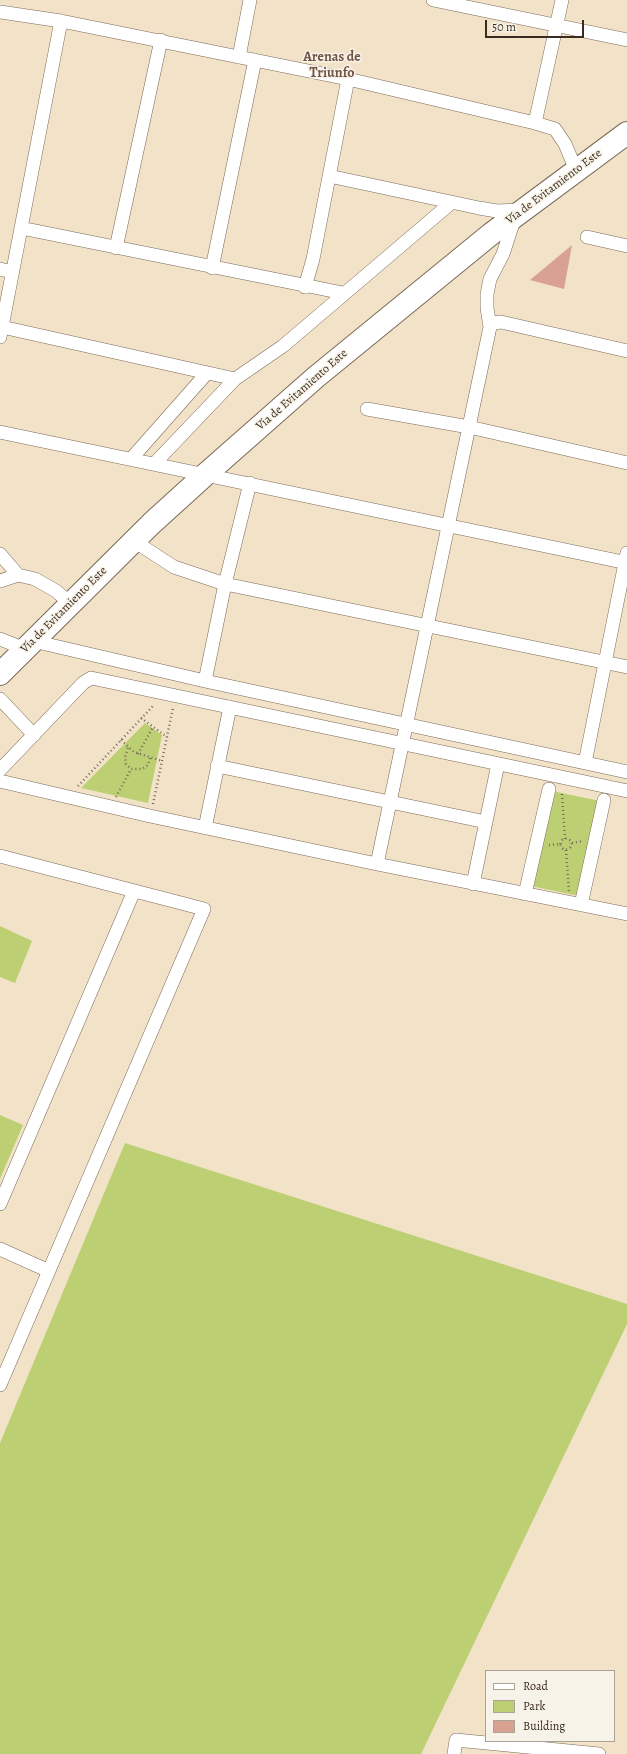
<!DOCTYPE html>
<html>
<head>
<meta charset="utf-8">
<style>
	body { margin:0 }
	#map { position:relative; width:627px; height:1754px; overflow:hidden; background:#f2e2c7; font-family:Alegreya,serif }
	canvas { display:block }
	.legend { position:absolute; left:485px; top:1670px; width:130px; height:72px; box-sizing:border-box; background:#f7f3e8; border:1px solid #aca397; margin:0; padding:5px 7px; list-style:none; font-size:12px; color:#3b2a1e }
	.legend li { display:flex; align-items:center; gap:8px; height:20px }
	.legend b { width:20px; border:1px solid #aca397 }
	.scale { position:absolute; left:485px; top:20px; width:99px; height:18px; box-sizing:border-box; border:2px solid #3b2a1e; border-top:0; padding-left:5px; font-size:12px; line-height:14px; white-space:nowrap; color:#3b2a1e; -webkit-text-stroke:3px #f7f3e8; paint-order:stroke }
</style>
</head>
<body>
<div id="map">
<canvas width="627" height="1754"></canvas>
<ul class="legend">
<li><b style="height:5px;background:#fff"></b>Road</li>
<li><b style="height:11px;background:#bccf73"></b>Park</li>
<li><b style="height:11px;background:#d8a192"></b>Building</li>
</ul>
<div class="scale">50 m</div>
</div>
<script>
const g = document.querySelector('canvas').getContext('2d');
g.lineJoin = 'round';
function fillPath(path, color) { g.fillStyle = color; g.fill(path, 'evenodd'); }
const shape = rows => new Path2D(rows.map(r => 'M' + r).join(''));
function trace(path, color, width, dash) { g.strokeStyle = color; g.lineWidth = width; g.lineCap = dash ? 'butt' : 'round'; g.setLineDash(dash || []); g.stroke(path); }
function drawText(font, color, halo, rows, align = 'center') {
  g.font = font + ' Alegreya,serif'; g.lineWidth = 3; g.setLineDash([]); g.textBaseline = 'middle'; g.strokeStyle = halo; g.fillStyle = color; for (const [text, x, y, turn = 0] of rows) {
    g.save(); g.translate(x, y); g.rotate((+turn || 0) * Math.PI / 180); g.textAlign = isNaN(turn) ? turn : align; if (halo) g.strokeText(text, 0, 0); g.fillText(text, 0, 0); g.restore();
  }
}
const green = shape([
	[145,723,162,735,148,803,81,788],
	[552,791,600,801,579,896,531,886],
	[0,926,32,941,15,983,0,977],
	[0,1115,23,1125,0,1179],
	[125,1143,627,1304,627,1324,421,1754,0,1754,0,1443]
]);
const building = shape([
	[572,245,564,289,530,280]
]);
const path = shape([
	[141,718,167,737],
	[121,740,134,752,162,761],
	[128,748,125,757,126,764,131,769,142,769,148,765,150,758],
	[138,754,153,727],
	[78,786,154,705],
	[562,794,565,839],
	[116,797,131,769],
	[153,804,173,708],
	'560.5 844a5.5 5.5 0 1 1 11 0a5.5 5.5 0 1 1-11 0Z',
	[572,843,583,841],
	[549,845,560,844],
	[566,850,569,891]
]);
const street = shape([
	[433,0,627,40],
	[0,12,61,21,239,57,348,79,535,123,555,129,565,144,576,170],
	[239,57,250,0],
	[535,123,562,0],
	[329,176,479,208,497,211,521,210],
	[21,228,343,293],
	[587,237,627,246],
	[116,248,161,40],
	[212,268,255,60],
	[0,269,12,272],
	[305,287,313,259,348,79],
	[2,327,235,379],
	[490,327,493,323,501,322,627,351],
	[0,337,61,21],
	[367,409,469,427,627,463],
	[0,432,627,563],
	[131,459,207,373],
	[155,463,235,379,283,346,451,203],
	[134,541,174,567,225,584,627,667],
	[0,554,18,575],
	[0,581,18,575,35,579,56,591,70,603],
	[0,639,25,649],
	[33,641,205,681,627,772],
	[205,681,225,584,250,483],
	[0,699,34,735],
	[585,763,627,553],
	[217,766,486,822],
	[0,770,83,683,91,678,96,679,627,791],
	[0,781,150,816,377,864,627,914],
	[205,828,230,707],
	[0,856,204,909,0,1385],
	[377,864,490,327,487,308,487,294,490,279,503,254,515,217],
	[473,884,498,764],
	[525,894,549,789],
	[581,905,604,800],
	[0,1204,134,891],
	[0,1249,49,1271],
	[454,1754,456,1740,599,1754]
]);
const highway = shape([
	[0,674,152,523,206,474,316,377,491,234,627,133]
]);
const streetNames = [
	["Vía de Evitamiento Este",554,187,-37],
	["Vía de Evitamiento Este",302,390,-41],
	["Vía de Evitamiento Este",64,610,-45]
];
const quarterNames = [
	["Arenas de",332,58],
	["Triunfo",332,74]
];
fillPath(green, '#bccf73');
fillPath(building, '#d8a192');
trace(street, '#7b6a59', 14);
trace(highway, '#7b6a59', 24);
trace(path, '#7b6a59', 2.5, [1, 3]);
trace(street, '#fff', 13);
trace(highway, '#fff', 22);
drawText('12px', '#3b2a1e', '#f7f3e8', streetNames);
drawText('bold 14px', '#725447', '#f7f3e8', quarterNames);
</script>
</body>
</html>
